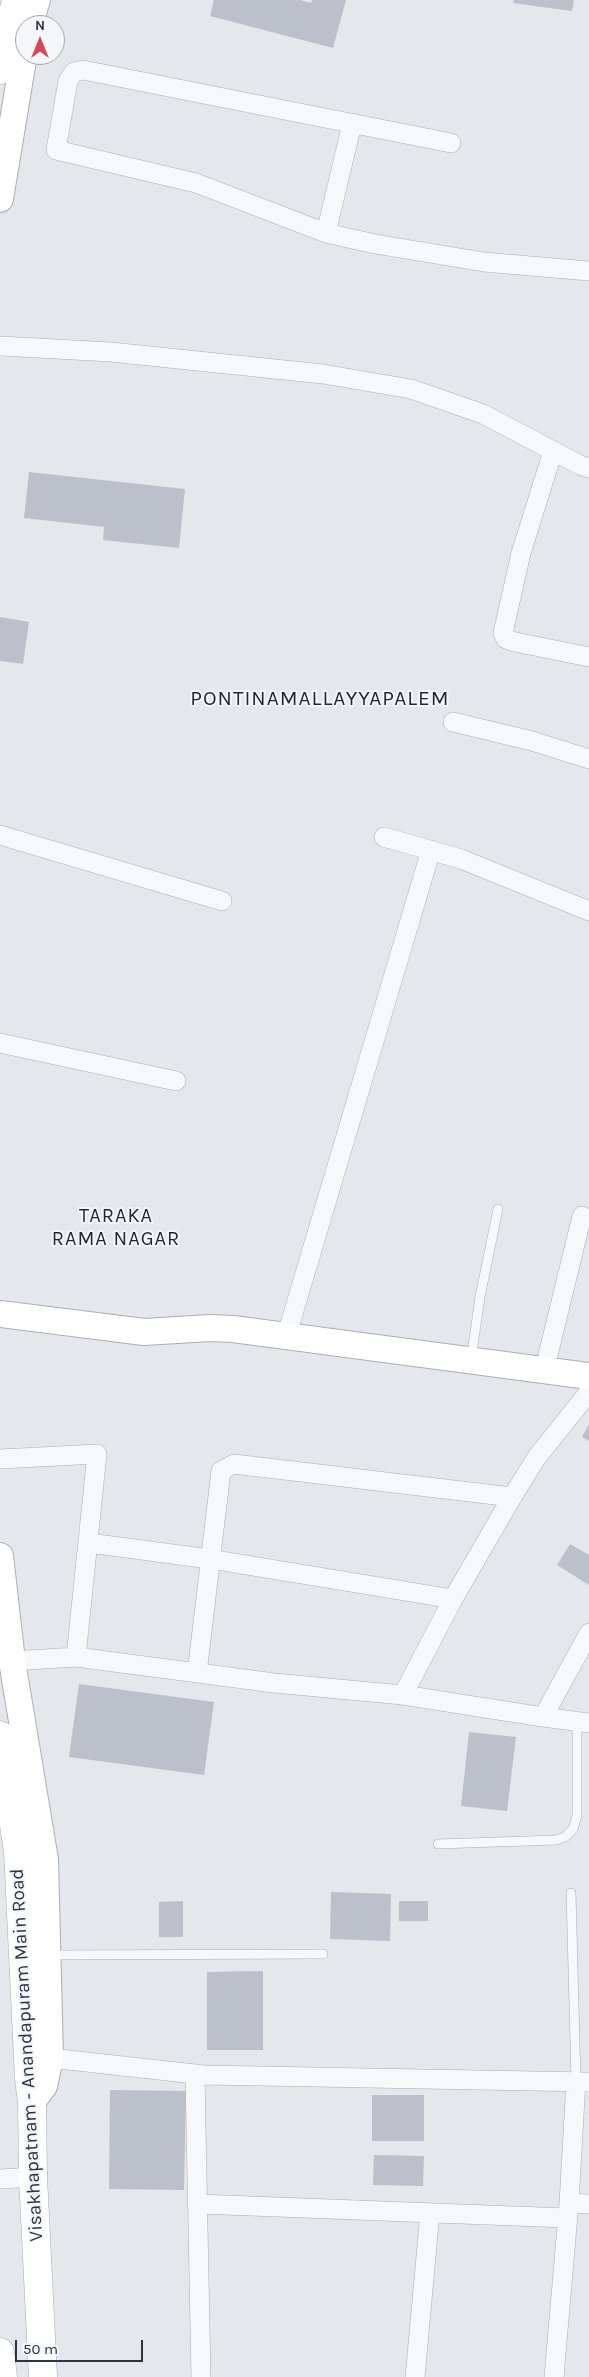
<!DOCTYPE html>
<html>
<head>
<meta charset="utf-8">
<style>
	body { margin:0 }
	#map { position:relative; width:589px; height:2377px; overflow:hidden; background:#e4e7ec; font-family:Karla,sans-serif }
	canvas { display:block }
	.north { position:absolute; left:15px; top:15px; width:50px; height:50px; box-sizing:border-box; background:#f4f6f9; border:1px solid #a4a8b1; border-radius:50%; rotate:0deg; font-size:14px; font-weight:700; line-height:20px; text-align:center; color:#2b3445 }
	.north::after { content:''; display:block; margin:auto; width:18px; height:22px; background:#d1495b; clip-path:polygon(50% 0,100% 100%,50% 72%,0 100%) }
	.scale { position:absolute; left:15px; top:2340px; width:128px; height:22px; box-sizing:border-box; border:2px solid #2b3445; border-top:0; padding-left:6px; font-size:15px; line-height:18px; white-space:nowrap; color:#2b3445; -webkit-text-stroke:4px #f4f6f9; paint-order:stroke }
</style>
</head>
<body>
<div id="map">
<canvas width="589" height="2377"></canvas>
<div class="north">N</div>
<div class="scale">50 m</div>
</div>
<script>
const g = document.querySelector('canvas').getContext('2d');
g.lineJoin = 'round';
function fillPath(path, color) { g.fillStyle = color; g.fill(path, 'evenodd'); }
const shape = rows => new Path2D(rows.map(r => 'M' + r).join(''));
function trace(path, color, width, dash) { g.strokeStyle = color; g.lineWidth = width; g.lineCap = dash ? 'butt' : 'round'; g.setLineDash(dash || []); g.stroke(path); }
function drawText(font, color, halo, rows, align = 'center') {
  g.font = font + ' Karla,sans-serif'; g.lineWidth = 4; g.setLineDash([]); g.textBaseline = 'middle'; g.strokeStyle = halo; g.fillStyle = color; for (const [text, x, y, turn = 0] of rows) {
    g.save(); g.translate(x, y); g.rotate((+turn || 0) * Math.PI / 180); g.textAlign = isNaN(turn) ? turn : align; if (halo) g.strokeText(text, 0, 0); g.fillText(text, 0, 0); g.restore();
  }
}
const building = shape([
	[214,0,300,0,311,3,312,0,346,0,333,48,210,16],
	[514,0,574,0,572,11,513,3],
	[29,472,185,489,179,548,103,540,104,527,24,518],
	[0,617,29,622,23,664,0,661],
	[589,1424,589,1441,582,1437],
	[570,1544,589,1555,589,1585,557,1565],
	[79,1684,214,1702,204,1775,69,1757],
	[469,1732,516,1737,507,1811,461,1806],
	[331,1892,391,1894,390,1941,330,1939],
	[183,1901,183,1937,159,1937,159,1902],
	[399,1901,428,1901,428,1921,399,1921],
	[263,1971,263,2050,207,2050,207,1972],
	[110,2090,186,2091,184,2190,109,2189],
	[372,2095,424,2095,424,2141,372,2141],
	[374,2155,424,2156,423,2186,373,2185]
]);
const lane = shape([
	[473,1346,480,1297,498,1209],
	[438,1844,556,1840,565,1837,573,1829,577,1816,577,1722],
	[571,1893,576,2081],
	[50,1955,323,1954]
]);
const street = shape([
	[451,143,83,70,74,72,68,81,56,150,196,183,326,233,375,244,484,262,589,271],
	[326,233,352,124],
	[0,346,111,352,323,374,411,389,483,414,580,465,589,468],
	[553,451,521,553,503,633,506,639,515,642,589,657],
	[453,722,532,741,589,759],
	[0,835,222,901],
	[384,837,461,859,589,911],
	[0,1043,176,1081],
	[290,1324,431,850],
	[548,1355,582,1216],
	[0,1459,97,1454,76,1657,12,1661],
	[89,1543,210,1559,453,1599],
	[76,1657,274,1683,403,1695,453,1599,512,1497,537,1457,589,1392],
	[197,1673,221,1471,234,1464,512,1497],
	[403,1695,543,1717,589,1633],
	[543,1717,589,1723],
	[50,2058,204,2075,589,2082],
	[195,2075,201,2377],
	[0,2179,33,2177],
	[569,2203,589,2204],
	[198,2204,567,2218],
	[415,2377,430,2213],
	[554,2377,569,2203,576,2081]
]);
const secondary = shape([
	[29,25,37,0],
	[0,199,25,48],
	[0,1314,144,1332,210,1328,233,1329,589,1376],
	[0,1556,12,1661,45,1860,50,2058,44,2086,32,2102]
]);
const primary = shape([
	[0,70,16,0],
	[0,1735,18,1851,29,2079,32,2102,33,2177,43,2377],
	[0,2352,3,2377]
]);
const streetNames = [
	["Visakhapatnam - Anandapuram Main Road",27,2055,-93]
];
const neighbourhoodNames = [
	["TARAKA",116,1216],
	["RAMA NAGAR",116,1239]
];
const quarterNames = [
	["PONTINAMALLAYYAPALEM",320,699]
];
fillPath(building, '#bbc0ca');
trace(lane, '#a9aeb7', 10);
trace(street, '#a9aeb7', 20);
trace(secondary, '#a9aeb7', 28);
trace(primary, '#a3abb8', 29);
trace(lane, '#f7f8fa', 9);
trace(street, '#f7f8fa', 19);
trace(secondary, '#fff', 26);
trace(primary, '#fff', 28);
drawText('19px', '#2b3445', '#f4f6f9', streetNames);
g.letterSpacing = '1px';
drawText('20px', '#1d2536', '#f4f6f9', neighbourhoodNames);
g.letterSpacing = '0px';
g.letterSpacing = '1px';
drawText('21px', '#1d2536', '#f4f6f9', quarterNames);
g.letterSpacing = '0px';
</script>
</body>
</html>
